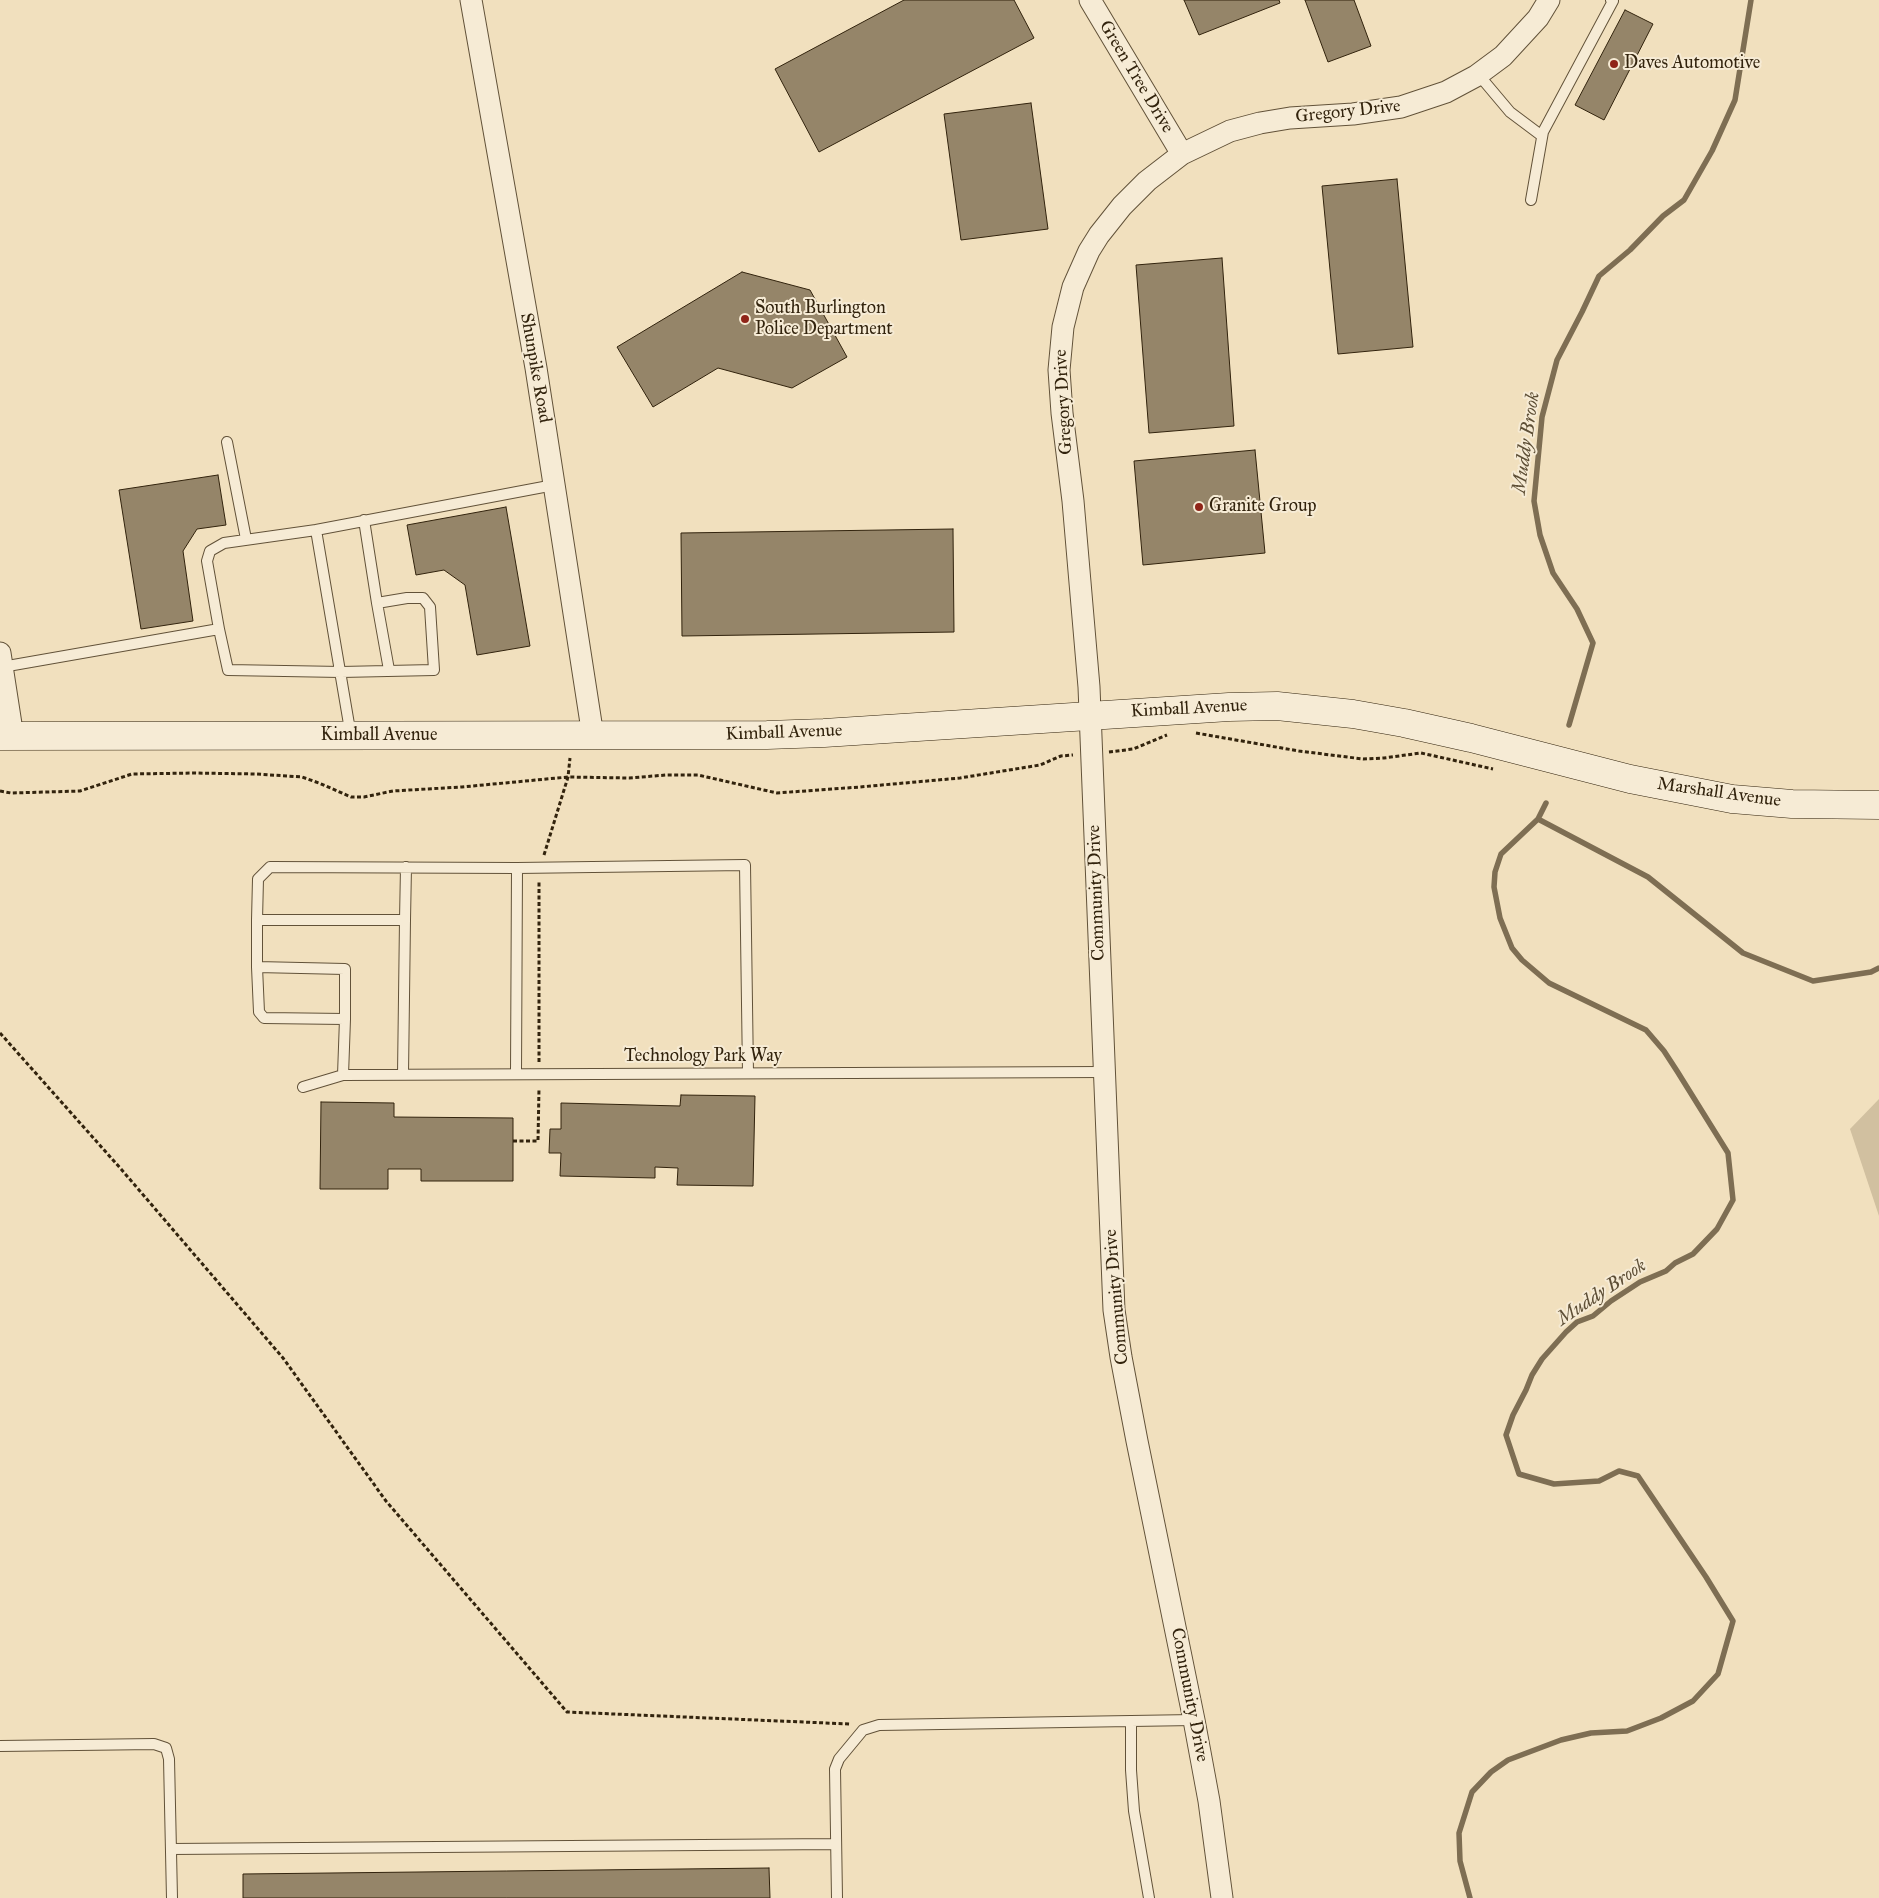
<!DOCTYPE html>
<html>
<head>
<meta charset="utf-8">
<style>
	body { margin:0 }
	canvas { display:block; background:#f1e0be }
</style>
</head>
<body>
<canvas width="1879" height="1898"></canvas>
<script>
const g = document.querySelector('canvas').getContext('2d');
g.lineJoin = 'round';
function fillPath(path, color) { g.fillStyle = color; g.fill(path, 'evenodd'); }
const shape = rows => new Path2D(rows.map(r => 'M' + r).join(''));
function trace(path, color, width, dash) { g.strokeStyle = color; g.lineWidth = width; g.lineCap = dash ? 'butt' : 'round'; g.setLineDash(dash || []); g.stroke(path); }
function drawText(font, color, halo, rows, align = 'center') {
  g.font = font + ' "IM FELL Great Primer",serif'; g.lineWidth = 4; g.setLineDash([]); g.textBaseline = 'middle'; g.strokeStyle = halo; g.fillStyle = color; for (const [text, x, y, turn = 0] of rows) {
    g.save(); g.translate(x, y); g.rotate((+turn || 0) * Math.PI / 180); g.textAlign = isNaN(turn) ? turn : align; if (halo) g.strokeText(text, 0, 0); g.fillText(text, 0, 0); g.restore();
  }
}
const green = shape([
	[1879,1099,1879,1216,1850,1129]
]);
const stream = shape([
	[1569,725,1593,643,1577,609,1553,573,1540,535,1534,501,1542,417,1557,360,1582,312,1599,276,1630,250,1663,216,1684,200,1712,151,1735,100,1751,0],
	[1538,819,1648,877,1743,953,1813,981,1871,972,1879,968],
	[1470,1898,1460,1861,1459,1833,1472,1792,1491,1772,1508,1760,1561,1740,1591,1733,1627,1731,1661,1718,1693,1701,1718,1674,1733,1621,1706,1577,1638,1476,1619,1471,1599,1481,1554,1484,1519,1474,1506,1435,1513,1415,1526,1390,1532,1375,1542,1359,1566,1332,1577,1322,1593,1316,1611,1301,1640,1282,1666,1271,1675,1263,1693,1254,1717,1229,1733,1200,1728,1153,1677,1071,1664,1051,1646,1030,1549,983,1522,960,1512,948,1500,918,1494,887,1495,872,1501,854,1538,819,1546,803]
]);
const building = shape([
	[904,0,1014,0,1034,38,819,152,775,69,904,0],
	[1184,0,1279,0,1280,3,1199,35,1184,0],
	[1305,0,1354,0,1371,46,1328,62,1305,0],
	[1625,10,1653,24,1604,120,1575,105,1625,10],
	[1031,103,1048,229,961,240,944,114,1031,103],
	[1397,179,1413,347,1338,354,1322,186,1397,179],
	[1222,258,1234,426,1149,433,1136,265,1222,258],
	[742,272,810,290,847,357,792,388,718,368,653,407,617,347,742,272],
	[1255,450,1265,553,1143,565,1134,461,1255,450],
	[218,475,226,525,197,529,183,551,193,621,141,629,119,490,218,475],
	[506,507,530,646,477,655,465,585,444,570,416,575,407,525,506,507],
	[953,529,954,632,682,636,681,533,953,529],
	[681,1095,755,1096,753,1186,677,1185,678,1168,655,1167,655,1178,560,1176,561,1153,549,1153,550,1129,561,1129,561,1103,680,1106,681,1095],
	[321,1102,394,1103,394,1117,513,1118,513,1181,421,1181,421,1169,388,1169,388,1189,320,1189,321,1102],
	[769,1868,770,1898,243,1898,243,1874,769,1868]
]);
const path = shape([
	[1196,733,1299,751,1363,759,1384,758,1421,753,1493,769],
	[1109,752,1133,749,1167,735],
	[0,791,11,793,80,791,132,774,194,773,256,774,302,777,319,783,351,797,364,797,393,791,462,787,568,777,629,778,666,775,698,775,777,793,860,787,960,778,1040,765,1061,756,1073,755],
	[544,855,568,777,570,758],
	[0,1033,121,1169,283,1358,386,1501,567,1712,850,1724],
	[539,1062,539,880],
	[513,1141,538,1141,539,1088]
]);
const service = shape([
	[1478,74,1510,112,1542,136],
	[1531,200,1543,132,1613,1,1611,0],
	[227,442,246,539],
	[377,603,389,670],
	[219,629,207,561,210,551,224,543,316,530],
	[2,667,219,629,228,670,341,672,434,670,430,607,423,598,407,598,377,603,364,520],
	[351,736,316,530,554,485],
	[517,868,745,865,748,1073],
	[257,920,257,967],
	[405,920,406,867],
	[403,1074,405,920,257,920,258,879,270,867,517,868,516,1073],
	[343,1075,345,1019,345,969,257,967,259,1012,264,1018,345,1019],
	[303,1087,343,1075,1104,1072],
	[1131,1721,1131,1770,1134,1811,1149,1898],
	[0,1746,154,1744,166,1748,169,1759,172,1898],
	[171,1849,836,1844],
	[837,1898,835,1769,839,1759,863,1730,879,1725,1194,1720]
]);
const minor = shape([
	[471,0,536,368,593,736],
	[1090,0,1182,154],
	[0,653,13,737],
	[1222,1898,1209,1801,1194,1720,1137,1441,1121,1357,1114,1310,1089,687,1073,501,1062,413,1059,370,1063,327,1073,287,1089,251,1099,235,1122,206,1147,181,1182,154,1230,131,1260,123,1290,118,1353,114,1401,107,1446,92,1476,76,1503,56,1538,18,1549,0]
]);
const secondary = shape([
	[0,736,767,735,824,733,1229,707,1277,706,1353,714,1404,723,1471,738,1630,779,1732,799,1792,804,1879,805]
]);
const markers = [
	[1614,64,5,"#8f2418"],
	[745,319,5,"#8f2418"],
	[1199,507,5,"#8f2418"]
];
const poiNames = [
	["Daves Automotive",1624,64],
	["South Burlington",755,309],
	["Police Department",755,330],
	["Granite Group",1209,507]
];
const streetNames = [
	["Green Tree Drive",1136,77,59],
	["Gregory Drive",1348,112,-6],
	["Shunpike Road",535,368,80],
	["Gregory Drive",1064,402,-93],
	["Kimball Avenue",1189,709,-3],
	["Kimball Avenue",784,733,-2],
	["Kimball Avenue",379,736],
	["Marshall Avenue",1719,793,8],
	["Community Drive",1097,893,-92],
	["Technology Park Way",703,1057],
	["Community Drive",1117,1297,-95],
	["Community Drive",1189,1695,79]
];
const waterNames = [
	["Muddy Brook",1527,443,-82],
	["Muddy Brook",1602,1293,-34]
];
fillPath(green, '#d1c0a0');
trace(stream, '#7e6e53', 5.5);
fillPath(building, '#958569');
trace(building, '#32230d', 1);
trace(service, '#625239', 12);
trace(minor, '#625239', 23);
trace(secondary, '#32230d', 29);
trace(path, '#32230d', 3, [4, 2.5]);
trace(service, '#f6ebd5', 10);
trace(minor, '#f6ebd5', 21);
trace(secondary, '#f6ebd5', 28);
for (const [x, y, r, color] of markers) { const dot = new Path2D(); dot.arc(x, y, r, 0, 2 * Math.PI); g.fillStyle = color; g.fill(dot); trace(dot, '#f6ebd5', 2); }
drawText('18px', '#32230d', '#f6ebd5', poiNames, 'left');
drawText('18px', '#32230d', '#f6ebd5', streetNames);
drawText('italic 19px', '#5e4f36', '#f6ebd5', waterNames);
</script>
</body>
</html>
